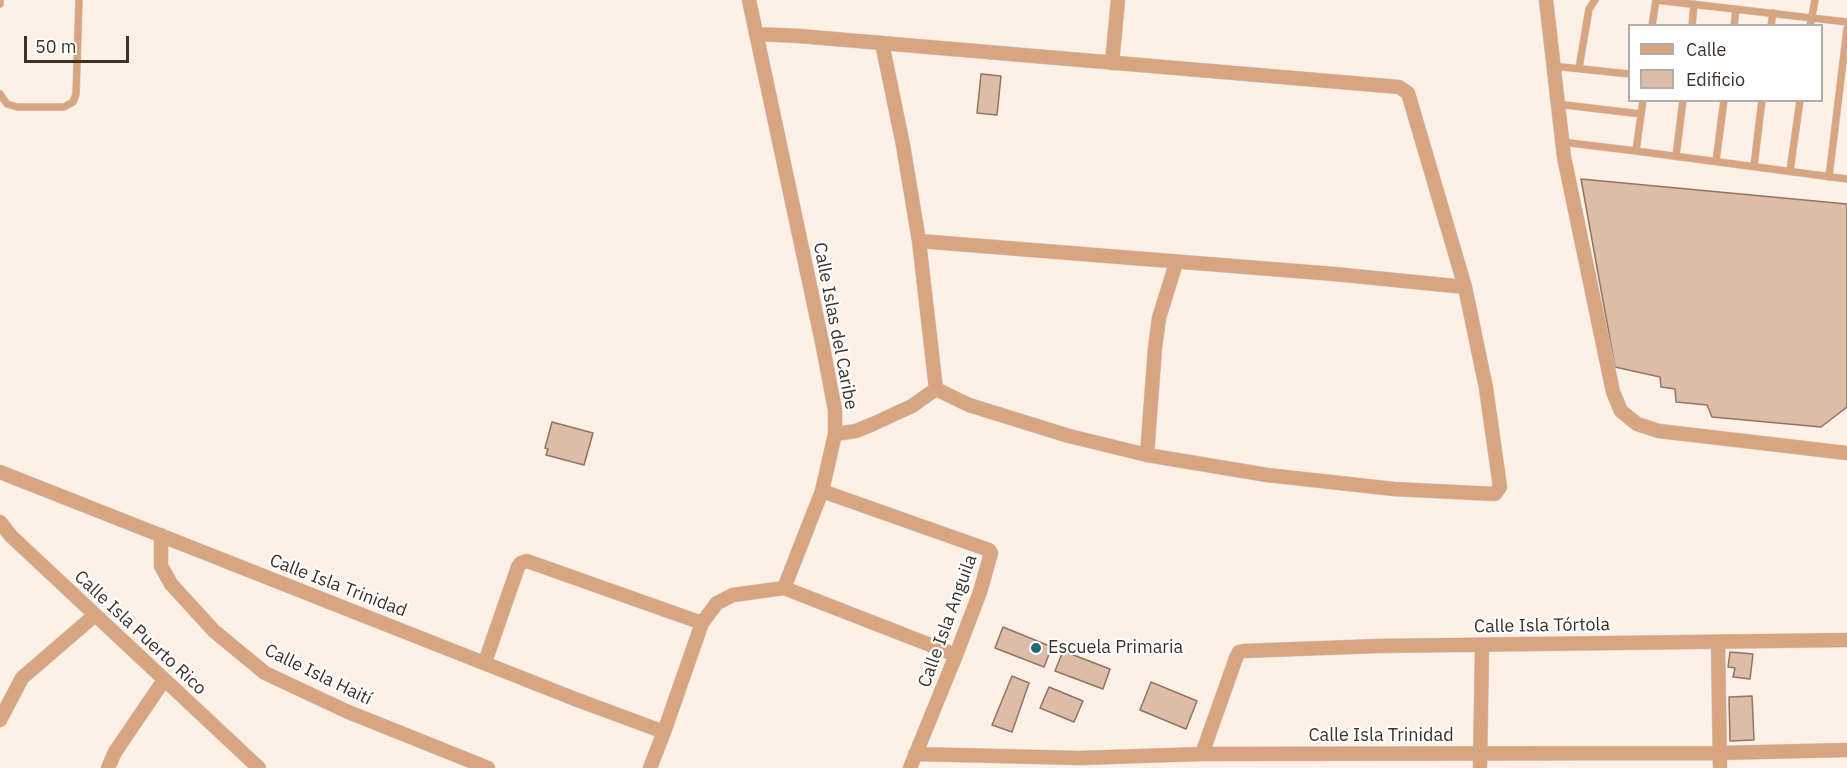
<!DOCTYPE html>
<html>
<head>
<meta charset="utf-8">
<style>
	body { margin:0 }
	#map { position:relative; width:1847px; height:768px; overflow:hidden; background:#fdf0e7; font-family:"IBM Plex Sans",sans-serif }
	canvas { display:block }
	.legend { position:absolute; left:1628px; top:24px; width:195px; height:78px; box-sizing:border-box; background:#fff; border:2px solid #b1ada9; margin:0; padding:8px 10px; list-style:none; font-size:18px; color:#3d3128 }
	.legend li { display:flex; align-items:center; gap:12px; height:30px }
	.legend b { width:30px; border:2px solid #b1ada9 }
	.scale { position:absolute; left:24px; top:36px; width:105px; height:27px; box-sizing:border-box; border:3px solid #3d3128; border-top:0; padding-left:8px; font-size:18px; line-height:21px; white-space:nowrap; color:#3d3128; -webkit-text-stroke:4px #fff; paint-order:stroke }
</style>
</head>
<body>
<div id="map">
<canvas width="1847" height="768"></canvas>
<ul class="legend">
<li><b style="height:8px;background:#d7a580"></b>Calle</li>
<li><b style="height:16px;background:#ddbda7"></b>Edificio</li>
</ul>
<div class="scale">50 m</div>
</div>
<script>
const g = document.querySelector('canvas').getContext('2d');
g.lineJoin = 'round';
function fillPath(path, color) { g.fillStyle = color; g.fill(path, 'evenodd'); }
const shape = rows => new Path2D(rows.map(r => 'M' + r).join(''));
function trace(path, color, width, dash) { g.strokeStyle = color; g.lineWidth = width; g.lineCap = dash ? 'butt' : 'round'; g.setLineDash(dash || []); g.stroke(path); }
function drawText(font, color, halo, rows, align = 'center') {
  g.font = font + ' "IBM Plex Sans",sans-serif'; g.lineWidth = 4.5; g.setLineDash([]); g.textBaseline = 'middle'; g.strokeStyle = halo; g.fillStyle = color; for (const [text, x, y, turn = 0] of rows) {
    g.save(); g.translate(x, y); g.rotate((+turn || 0) * Math.PI / 180); g.textAlign = isNaN(turn) ? turn : align; if (halo) g.strokeText(text, 0, 0); g.fillText(text, 0, 0); g.restore();
  }
}
const building = shape([
	[981,74,1001,76,997,115,977,113,981,74],
	[1581,179,1847,204,1847,407,1821,427,1712,417,1707,405,1676,402,1675,389,1661,387,1660,377,1615,367,1581,179],
	[552,422,593,433,584,465,546,455,548,449,545,448,552,422],
	[1003,627,1052,647,1044,667,995,648,1003,627],
	[1063,651,1110,669,1103,689,1055,671,1063,651],
	[1730,652,1753,654,1750,679,1733,677,1735,668,1728,667,1730,652],
	[1012,676,1029,683,1012,732,992,725,1012,676],
	[1151,682,1197,701,1186,729,1140,710,1151,682],
	[1049,687,1083,701,1074,722,1040,708,1049,687],
	[1752,696,1754,740,1730,741,1729,697,1752,696]
]);
const service = shape([
	[0,4,0,0],
	[1652,26,1656,0,1847,22],
	[1692,26,1694,4],
	[1734,26,1736,9],
	[1771,26,1773,13],
	[1810,26,1815,0],
	[1552,66,1630,74],
	[1579,68,1589,9,1595,0],
	[0,94,7,104,17,107,64,107,73,102,76,94,79,0],
	[1643,100,1636,151,1847,179],
	[1557,104,1641,114],
	[1562,142,1636,151],
	[1676,156,1683,100],
	[1716,161,1724,100],
	[1754,166,1762,100],
	[1790,171,1800,100],
	[1829,177,1847,29]
]);
const minor = shape([
	[1546,0,1564,157,1613,392,1621,411,1637,424,1659,431,1847,453],
	[756,34,799,36,1399,87,1408,93,1465,287,1486,388,1500,487,1495,494,1394,489,1267,475,1147,455,1069,436,969,405,936,389],
	[882,43,903,145,919,241,936,389],
	[1112,63,1118,0],
	[919,241,1334,274,1465,287],
	[835,434,856,431,873,424,912,406,936,389],
	[1147,455,1155,348,1159,318,1176,263],
	[0,472,575,699,664,732],
	[822,491,989,550,991,553,980,592,956,655,910,768],
	[0,522,11,536,259,768],
	[161,535,161,566,171,584,214,631,265,673,346,711,488,768],
	[784,588,956,655],
	[1718,642,1720,768],
	[485,662,518,567,521,563,527,561,702,623],
	[0,720,22,678,95,615],
	[915,754,1080,758,1202,754,1719,753,1847,750],
	[1202,754,1236,658,1239,652,1244,651,1378,646,1847,640],
	[108,768,115,752,164,680],
	[650,768,664,732,702,623,717,603,733,595,784,588,822,491,835,434,835,410,822,342,749,0],
	[1480,768,1482,645]
]);
const markers = [
	[1036,648,6,"#206975"]
];
const streetNames = [
	["Calle Islas del Caribe",835,326,79],
	["Calle Isla Trinidad",338,586,21],
	["Calle Isla Anguila",948,621,-70],
	["Calle Isla Tórtola",1542,626,-1],
	["Calle Isla Puerto Rico",140,633,43],
	["Calle Isla Haití",318,675,26],
	["Calle Isla Trinidad",1381,736]
];
const poiNames = [
	["Escuela Primaria",1048,648]
];
fillPath(building, '#ddbda7');
trace(building, '#927460', 1.5);
trace(service, '#dacec5', 8);
trace(minor, '#dacec5', 15);
trace(service, '#d7a580', 7);
trace(minor, '#d7a580', 14);
for (const [x, y, r, color] of markers) { const dot = new Path2D(); dot.arc(x, y, r, 0, 2 * Math.PI); g.fillStyle = color; g.fill(dot); trace(dot, '#fff', 2); }
drawText('18px', '#3d3128', '#fff', streetNames);
drawText('18px', '#3d3128', '#fff', poiNames, 'left');
</script>
</body>
</html>
